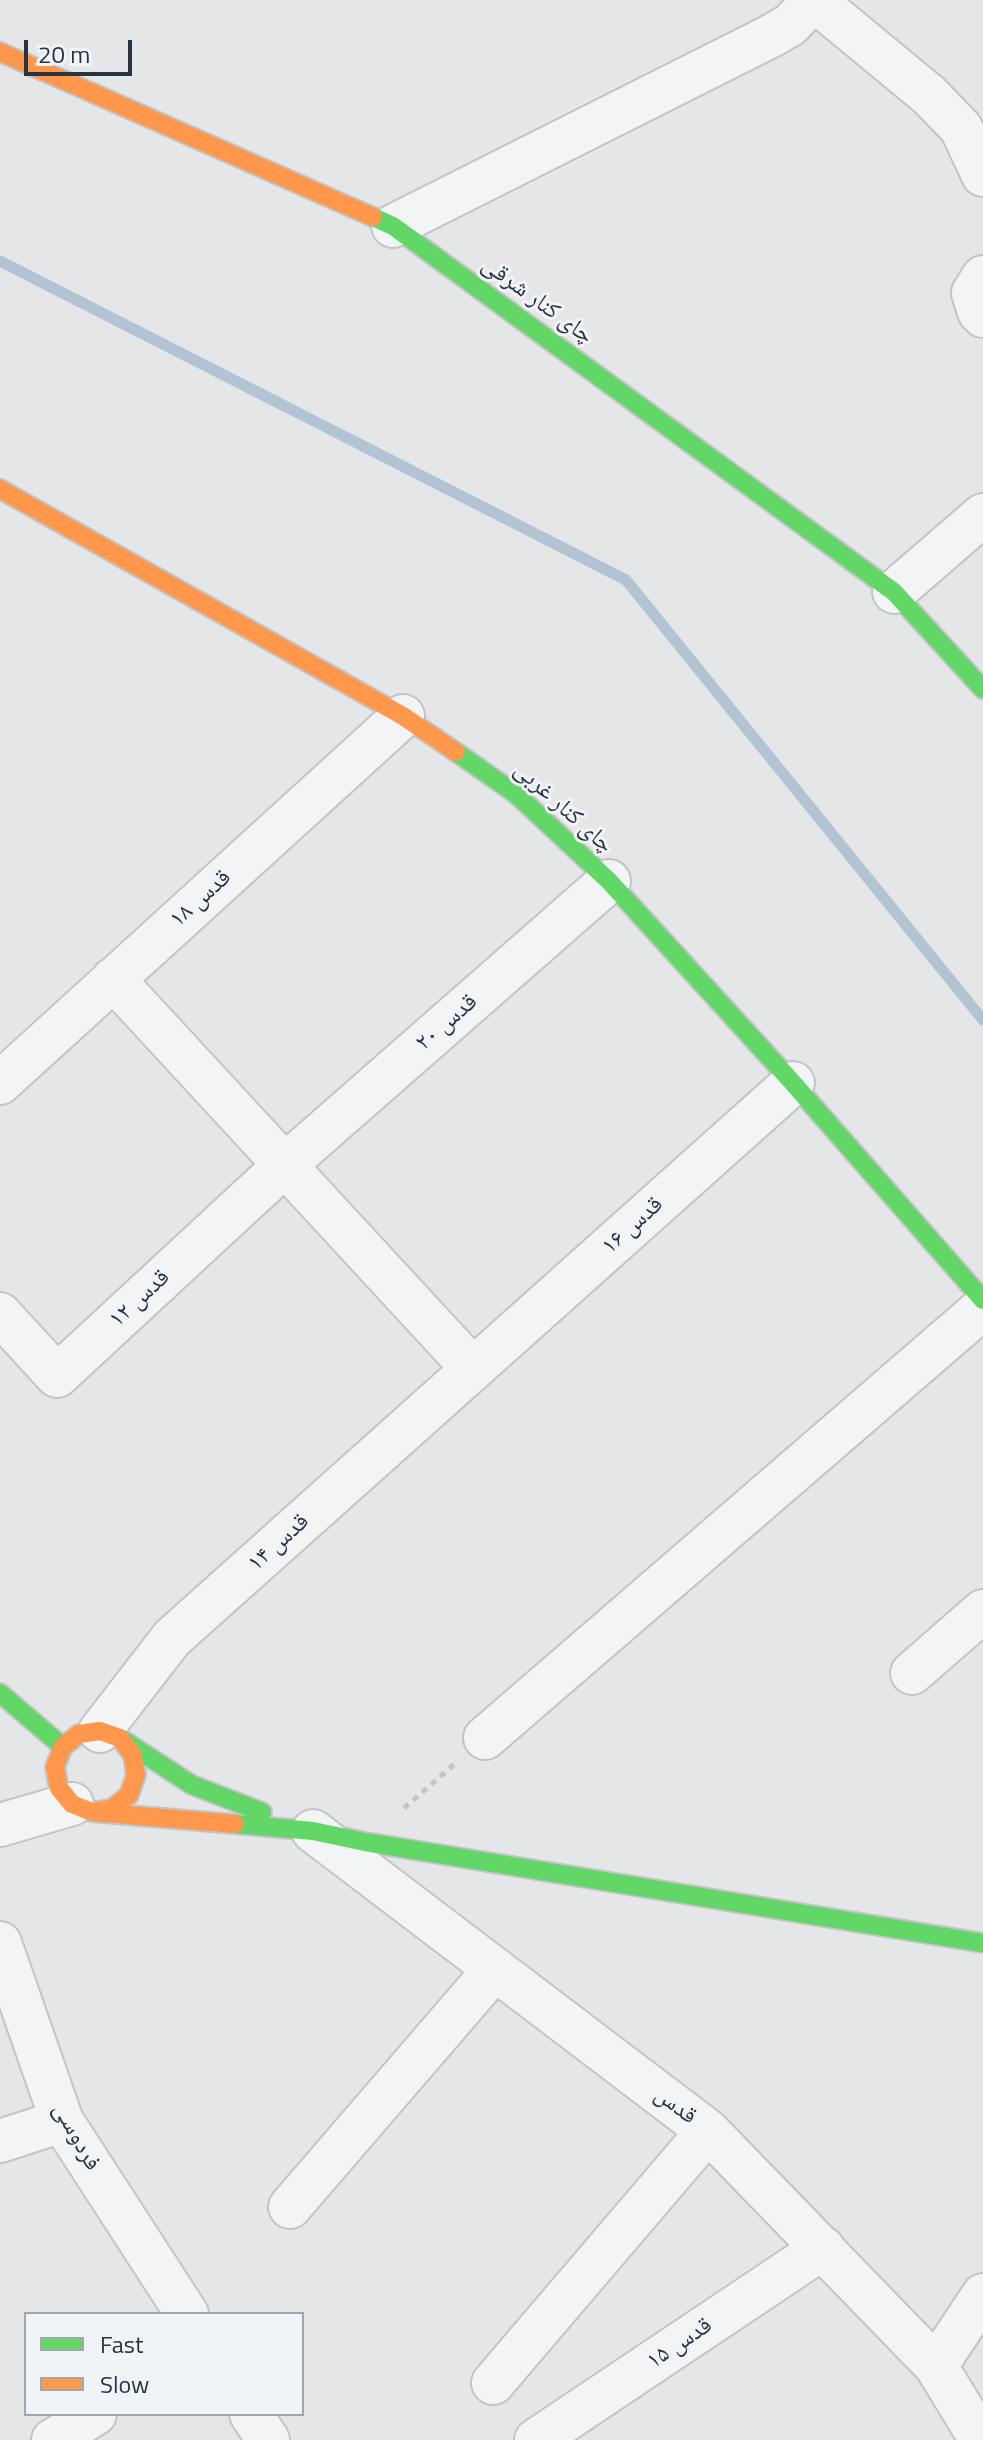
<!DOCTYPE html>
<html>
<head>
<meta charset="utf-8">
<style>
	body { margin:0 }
	#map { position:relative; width:983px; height:2440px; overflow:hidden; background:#e4e6e8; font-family:"Titillium Web",sans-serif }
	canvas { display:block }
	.legend { position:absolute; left:24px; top:2312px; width:280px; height:104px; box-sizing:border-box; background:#f1f4f7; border:2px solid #a1a7af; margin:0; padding:10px 14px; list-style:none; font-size:24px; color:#2a3342 }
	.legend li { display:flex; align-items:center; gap:16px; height:40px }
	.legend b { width:40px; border:2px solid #a1a7af }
	.scale { position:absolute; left:24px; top:40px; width:108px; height:36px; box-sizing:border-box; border:4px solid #2a3342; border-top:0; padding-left:10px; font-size:24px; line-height:28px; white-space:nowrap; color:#2a3342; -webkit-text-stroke:6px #f1f4f7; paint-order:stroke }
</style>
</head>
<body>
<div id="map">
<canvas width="983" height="2440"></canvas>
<ul class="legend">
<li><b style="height:10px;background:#63d668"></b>Fast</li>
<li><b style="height:10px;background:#ff974d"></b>Slow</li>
</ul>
<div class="scale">20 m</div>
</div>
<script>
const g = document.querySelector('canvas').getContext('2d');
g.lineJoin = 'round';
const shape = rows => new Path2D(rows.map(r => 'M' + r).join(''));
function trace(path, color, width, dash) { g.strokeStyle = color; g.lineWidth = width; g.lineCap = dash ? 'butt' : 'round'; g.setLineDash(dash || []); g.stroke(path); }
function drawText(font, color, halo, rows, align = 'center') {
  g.font = font + ' "Titillium Web","Noto Naskh Arabic",sans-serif'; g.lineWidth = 6; g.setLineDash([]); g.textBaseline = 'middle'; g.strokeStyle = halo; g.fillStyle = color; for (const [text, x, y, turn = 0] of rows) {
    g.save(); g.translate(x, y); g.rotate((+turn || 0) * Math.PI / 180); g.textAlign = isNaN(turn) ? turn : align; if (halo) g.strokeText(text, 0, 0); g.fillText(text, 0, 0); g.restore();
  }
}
const stream = shape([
	[0,261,626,580,983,1020]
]);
const path = shape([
	[404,1808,457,1762]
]);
const street = shape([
	[814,0,929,95,961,128,983,175],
	[393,226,771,36,790,25,814,0],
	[983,277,973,293,979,312,983,316],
	[894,592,983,515],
	[113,979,473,1369],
	[0,1083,403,716],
	[0,1314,57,1376,285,1165,609,881],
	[912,1673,983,1611],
	[100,1731,172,1638,793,1083],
	[485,1738,983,1308],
	[0,1825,72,1804],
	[313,1831,708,2131,936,2366,981,2440],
	[0,1943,62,2121,187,2314],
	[0,2141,62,2121],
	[290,2207,495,1969],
	[936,2366,983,2295],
	[493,2383,708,2131],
	[251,2414,268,2440],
	[53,2440,95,2414],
	[536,2440,823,2248]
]);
const fast = shape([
	[373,217,393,226,894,592,983,689],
	[456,752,516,794,609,881,793,1083,983,1300],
	[0,1693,63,1747],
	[120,1738,192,1785,262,1812],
	[235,1824,313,1831,365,1842,983,1943]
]);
const slow = shape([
	[0,52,373,217],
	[0,489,403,716,456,752],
	[92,1812,112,1809,129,1795,136,1775,133,1755,120,1738,100,1731,79,1734,63,1747,55,1767,59,1788,72,1804,92,1812,235,1824]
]);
const streetNames = [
	["چای کنار شرقی",537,301,36],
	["چای کنار غربی",563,808,42],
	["قدس ۱۸",201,899,-42],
	["قدس ۲۰",447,1023,-41],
	["قدس ۱۶",633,1226,-42],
	["قدس ۱۲",140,1299,-43],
	["قدس ۱۴",279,1543,-42],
	["قدس",675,2106,37],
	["فردوسی",76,2137,61],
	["قدس ۱۵",680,2344,-34]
];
trace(stream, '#b2c3d3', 11);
trace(street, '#c2c4c6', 46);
trace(fast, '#c2c4c6', 22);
trace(slow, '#c2c4c6', 22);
trace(path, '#c2c4c8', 5, [6, 6]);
trace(street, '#f2f4f5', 42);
trace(fast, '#63d668', 18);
trace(slow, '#ff974d', 18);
drawText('24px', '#2a3342', '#f1f4f7', streetNames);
</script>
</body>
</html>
